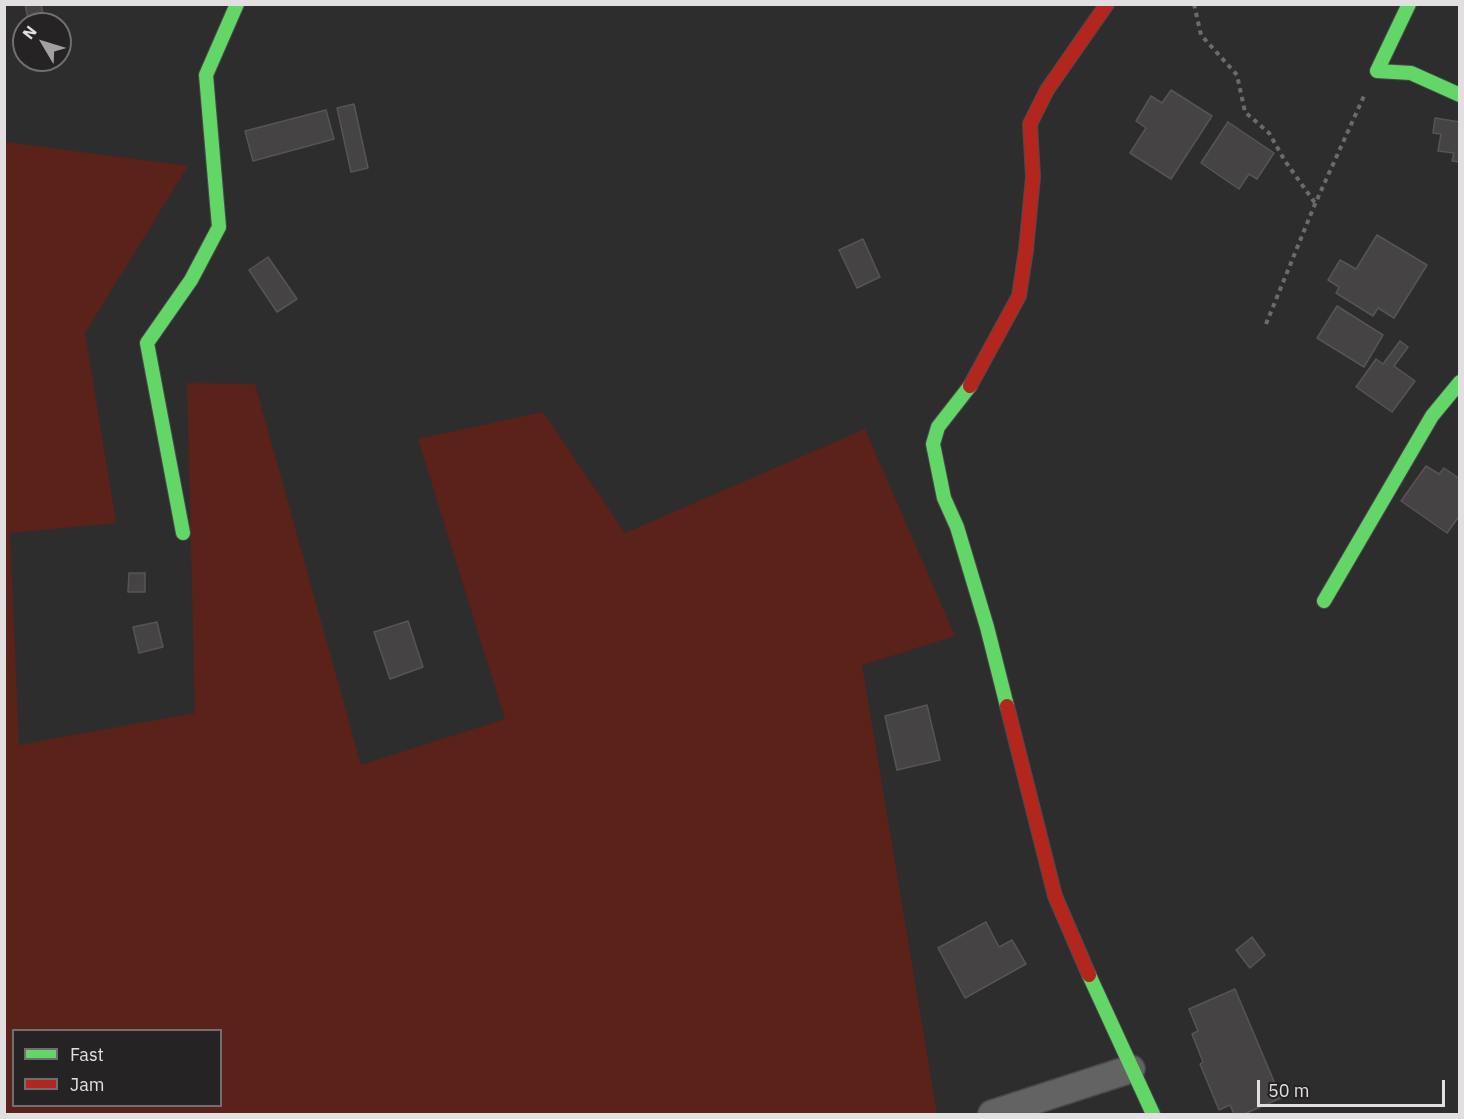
<!DOCTYPE html>
<html>
<head>
<meta charset="utf-8">
<style>
	body { margin:0 }
	#map { position:relative; width:1464px; height:1119px; overflow:hidden; background:#2e2d2e; font-family:"IBM Plex Sans",sans-serif }
	canvas { display:block }
	.frame { position:absolute; inset:0; border:6px solid #e1dfe0; pointer-events:none }
	.legend { position:absolute; left:12px; top:1029px; width:210px; height:78px; box-sizing:border-box; background:#262324; border:2px solid #716e6f; margin:0; padding:8px 10px; list-style:none; font-size:18px; color:#e1dfe0 }
	.legend li { display:flex; align-items:center; gap:12px; height:30px }
	.legend b { width:30px; border:2px solid #716e6f }
	.north { position:absolute; left:12px; top:12px; width:60px; height:60px; box-sizing:border-box; background:#262324; border:2px solid #716e6f; border-radius:50%; rotate:308deg; font-size:16px; font-weight:700; line-height:24px; text-align:center; color:#e1dfe0 }
	.north::after { content:''; display:block; margin:auto; width:21px; height:27px; background:#a2a1a2; clip-path:polygon(50% 0,100% 100%,50% 72%,0 100%) }
	.scale { position:absolute; left:1257px; top:1080px; width:188px; height:27px; box-sizing:border-box; border:3px solid #e1dfe0; border-top:0; padding-left:8px; font-size:18px; line-height:21px; white-space:nowrap; color:#e1dfe0; -webkit-text-stroke:4px #262324; paint-order:stroke }
</style>
</head>
<body>
<div id="map">
<canvas width="1464" height="1119"></canvas>
<div class="frame"></div>
<ul class="legend">
<li><b style="height:8px;background:#63d668"></b>Fast</li>
<li><b style="height:8px;background:#b3261e"></b>Jam</li>
</ul>
<div class="north">N</div>
<div class="scale">50 m</div>
</div>
<script>
const g = document.querySelector('canvas').getContext('2d');
g.lineJoin = 'round';
function fillPath(path, color) { g.fillStyle = color; g.fill(path, 'evenodd'); }
const shape = rows => new Path2D(rows.map(r => 'M' + r).join(''));
function trace(path, color, width, dash) { g.strokeStyle = color; g.lineWidth = width; g.lineCap = dash ? 'butt' : 'round'; g.setLineDash(dash || []); g.stroke(path); }
const green = shape([
	[5,142,188,166,85,333,116,523,10,533,19,745,195,713,187,383,255,384,361,765,505,719,418,439,543,412,625,533,865,429,955,636,862,665,937,1114,5,1114],
	[14,1030,220,1030,220,1106,14,1106]
]);
const building = shape([
	[25,4,41,4,45,24,29,24,25,4],
	[1171,90,1212,116,1171,179,1130,153,1146,128,1136,121,1151,96,1162,103,1171,90],
	[354,104,368,168,351,172,337,108,354,104],
	[326,110,334,139,253,161,245,131,326,110],
	[1435,118,1460,122,1460,162,1452,161,1454,153,1438,151,1441,134,1433,133,1435,118],
	[1228,122,1274,153,1257,179,1249,174,1239,189,1201,163,1228,122],
	[1377,235,1427,265,1394,318,1378,308,1373,316,1336,293,1339,287,1328,280,1340,260,1356,269,1377,235],
	[863,239,880,277,857,288,839,250,863,239],
	[268,257,297,299,277,312,249,270,268,257],
	[1337,306,1383,335,1364,367,1317,338,1337,306],
	[1400,341,1408,347,1394,366,1415,381,1392,412,1356,387,1376,359,1383,364,1400,341],
	[1426,466,1439,474,1444,468,1460,479,1460,515,1447,533,1401,501,1426,466],
	[129,573,145,573,145,592,128,592,129,573],
	[408,621,423,667,390,679,374,632,408,621],
	[157,622,163,647,139,653,133,627,157,622],
	[927,705,940,760,897,770,885,716,927,705],
	[986,922,999,947,1012,940,1026,964,965,998,938,948,986,922],
	[1252,937,1265,955,1250,968,1236,950,1252,937],
	[1235,989,1281,1098,1244,1114,1234,1114,1230,1105,1219,1110,1200,1064,1203,1062,1192,1034,1198,1031,1189,1009,1235,989]
]);
const path = shape([
	[1194,4,1201,35,1237,75,1245,112,1269,133,1285,161,1315,203],
	[1266,324,1315,204,1364,96]
]);
const street = shape([
	[992,1114,1131,1069]
]);
const fast = shape([
	[1409,4,1377,71,1411,73,1460,95],
	[970,386,938,427,933,444,944,498,957,527,987,627,1007,706],
	[183,533,147,343,191,280,219,227,206,75,237,4],
	[1324,601,1432,416,1460,382],
	[1089,975,1153,1114]
]);
const jam = shape([
	[970,386,1019,296,1026,250,1033,177,1030,124,1047,90,1107,4],
	[1007,706,1055,896,1089,975]
]);
fillPath(green, '#5a2219');
fillPath(building, '#454344');
trace(building, '#565556', 1.5);
trace(street, '#4b4a4b', 30);
trace(fast, '#4b4a4b', 16);
trace(jam, '#4b4a4b', 16);
trace(path, '#6c6b6c', 4, [4.5, 4.5]);
trace(street, '#646364', 27);
trace(fast, '#63d668', 14);
trace(jam, '#b3261e', 14);
</script>
</body>
</html>
